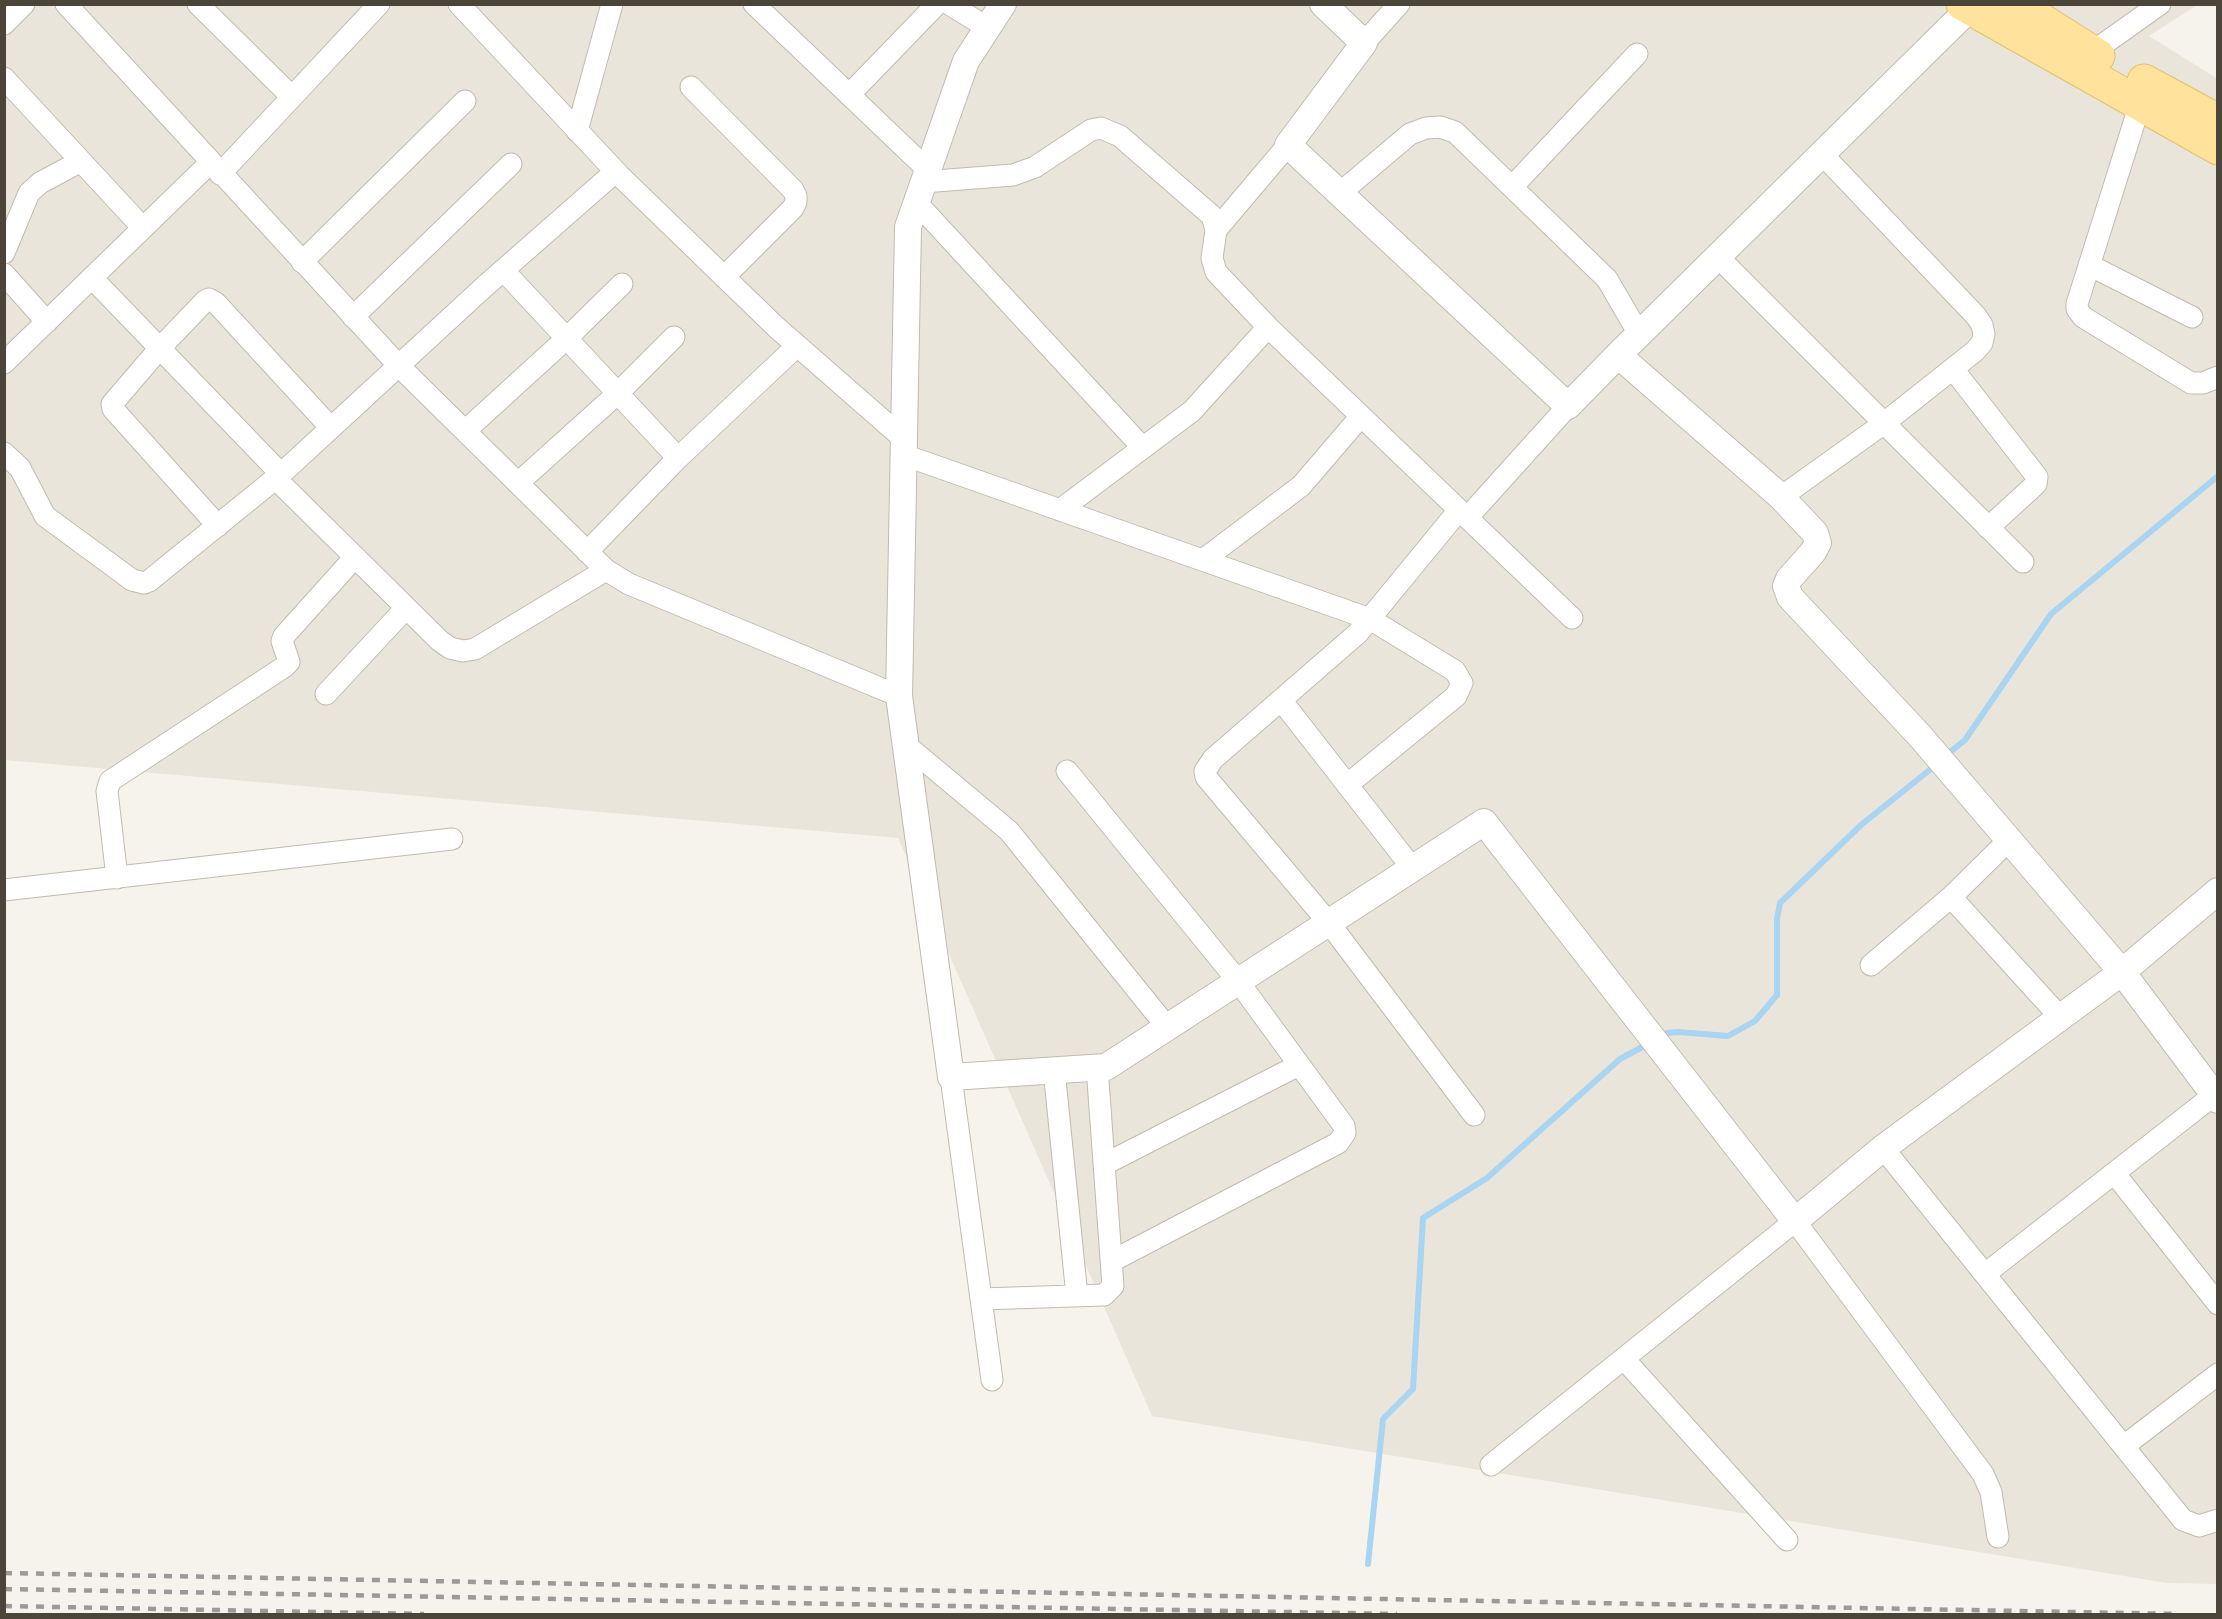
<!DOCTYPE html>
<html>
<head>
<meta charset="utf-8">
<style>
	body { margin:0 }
	#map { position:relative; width:2222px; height:1619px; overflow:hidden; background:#f6f3ec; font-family:"Fira Sans",sans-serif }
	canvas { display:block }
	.frame { position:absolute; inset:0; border:6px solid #4b4439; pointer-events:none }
</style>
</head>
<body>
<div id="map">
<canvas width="2222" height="1619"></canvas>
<div class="frame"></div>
</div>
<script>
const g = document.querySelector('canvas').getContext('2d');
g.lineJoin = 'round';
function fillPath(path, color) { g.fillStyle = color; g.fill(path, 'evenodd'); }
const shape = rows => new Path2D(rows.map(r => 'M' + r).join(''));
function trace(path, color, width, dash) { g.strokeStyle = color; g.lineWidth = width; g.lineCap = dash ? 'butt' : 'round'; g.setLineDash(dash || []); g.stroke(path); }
const residential = shape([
	[4,5,2197,5,2149,36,2218,79,2217,1584,2167,1583,1152,1416,898,838,5,760]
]);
const stream = shape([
	[1944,757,1965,740,2051,614,2218,476],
	[1659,1037,1667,1033,1678,1032,1728,1036,1755,1021,1777,995,1777,919,1780,903,1861,825,1937,764],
	[1368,1564,1383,1419,1413,1389,1423,1218,1487,1178,1620,1059,1648,1044]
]);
const minor = shape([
	[66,4,399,366,606,570,629,584,899,696],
	[198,4,292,97],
	[459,4,620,176,776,327,904,439],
	[754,4,928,170],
	[949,4,988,28],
	[4,24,24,4],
	[1364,43,1399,4],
	[2091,53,2160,4],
	[4,78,143,228],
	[691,87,793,190,796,196,796,202,793,208,724,277],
	[849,95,937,4],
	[2140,104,2077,304,2077,309,2083,317,2191,383,2203,383,2218,377],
	[577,131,612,4],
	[220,174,379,4],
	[923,182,1013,175,1035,167,1091,130,1101,128,1120,136,1212,216,1216,230,1212,258,1216,272,1268,327,1572,618],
	[1512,187,1637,54],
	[1340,193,1410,134,1426,128,1440,127,1455,132,1607,279,1639,334],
	[916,202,1143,448],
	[1216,230,1288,145],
	[4,253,29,193,40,183,81,161],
	[1718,257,2023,562],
	[302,262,465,101],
	[2089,265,2192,317],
	[503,270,678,458],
	[4,274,47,322],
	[92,278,281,474],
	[353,317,511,164],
	[4,363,210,163],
	[1953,369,2037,477,2036,484,1988,528],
	[465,431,567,338,622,284],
	[4,453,20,468,45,516,132,580,144,583,149,581,281,474,484,287,615,172],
	[904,455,1370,619,1455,671,1462,683,1456,696,1347,785],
	[276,479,440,641,450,648,463,651,475,649,606,570],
	[518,483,618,393,674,337],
	[1781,497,1883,424,1975,351,1982,343,1984,334,1982,325,1976,316,1822,154],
	[1060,510,1192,411,1268,327],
	[1459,510,1358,633,1213,759,1205,771,1206,777,1329,923,1474,1115],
	[1467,518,1568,406],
	[218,526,113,409,112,404,160,348,205,301,209,299,216,303,331,428],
	[587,552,678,458,797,346],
	[1203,560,1301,486,1361,416],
	[326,694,406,608],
	[1281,700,1413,869],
	[906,745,1009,831,1167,1027],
	[1067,771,1238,981,1344,1126,1345,1133,1338,1143,1112,1261],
	[117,878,107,791,110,781,284,667,289,662,282,641,284,636,355,557],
	[4,890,452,839],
	[1951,897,2060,1017],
	[1871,965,1951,897,2009,840],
	[1054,1070,1077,1296],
	[951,1077,992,1380],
	[1883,1148,2183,1520,2199,1526,2218,1520],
	[1105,1164,1299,1065],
	[2115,1174,2218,1304],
	[1985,1274,2214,1095],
	[981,1299,1104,1295,1113,1286,1097,1067],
	[1624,1359,1787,1540],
	[2124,1446,2218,1374],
	[1491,1465,1795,1221,1983,1474,1991,1492,1998,1537]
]);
const tertiary = shape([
	[1003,4,966,61,908,227,899,696,951,1077,1106,1067,1484,822,1795,1221,1883,1148,2122,972,2218,891],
	[1323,4,1364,43,1288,145,1568,406,1618,355,1781,497,1815,533,1818,543,1813,552,1789,579,1786,586,1790,597,1920,736,2122,972,2218,1100],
	[1618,355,1970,8]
]);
const primary = shape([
	[1963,4,2218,148],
	[2016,4,2098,56],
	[2144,81,2218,121]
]);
const rail = shape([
	[4,1573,2179,1614],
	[4,1589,1397,1614],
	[4,1606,424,1614]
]);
fillPath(residential, '#eae5da');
trace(stream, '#a9d4f2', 6);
trace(minor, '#c2bbae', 23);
trace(tertiary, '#c2bbae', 28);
trace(primary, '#e6c16a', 35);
trace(minor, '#fff', 21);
trace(tertiary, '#fff', 26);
trace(primary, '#ffe39c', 33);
trace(rail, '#9a9a9a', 4.5, [8, 8]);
</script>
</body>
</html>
